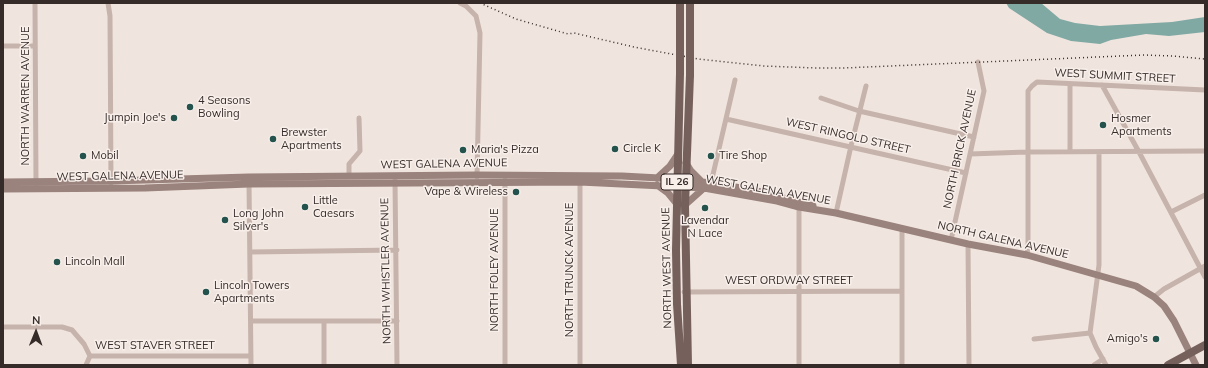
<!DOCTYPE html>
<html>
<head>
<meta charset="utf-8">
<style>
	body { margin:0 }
	#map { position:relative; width:1208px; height:368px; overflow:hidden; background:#f0e4de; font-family:Mulish,sans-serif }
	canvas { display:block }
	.frame { position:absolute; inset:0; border:4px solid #352b29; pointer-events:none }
	.north { position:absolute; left:16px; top:312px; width:40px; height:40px; -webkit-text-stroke:3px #f8efea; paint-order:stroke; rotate:1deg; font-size:11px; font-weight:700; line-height:16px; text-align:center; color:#352b29 }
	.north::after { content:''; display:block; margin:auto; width:14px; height:18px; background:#352b29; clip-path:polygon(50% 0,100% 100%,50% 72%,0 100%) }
</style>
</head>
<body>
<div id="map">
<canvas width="1208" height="368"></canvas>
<div class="frame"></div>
<div class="north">N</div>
</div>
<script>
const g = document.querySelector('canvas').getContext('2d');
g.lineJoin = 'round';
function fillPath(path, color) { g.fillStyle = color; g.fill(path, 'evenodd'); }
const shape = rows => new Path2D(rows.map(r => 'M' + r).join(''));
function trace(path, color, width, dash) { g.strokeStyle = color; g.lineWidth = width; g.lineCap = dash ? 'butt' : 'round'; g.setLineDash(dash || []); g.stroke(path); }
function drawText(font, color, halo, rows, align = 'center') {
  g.font = font + ' Mulish,sans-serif'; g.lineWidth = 3; g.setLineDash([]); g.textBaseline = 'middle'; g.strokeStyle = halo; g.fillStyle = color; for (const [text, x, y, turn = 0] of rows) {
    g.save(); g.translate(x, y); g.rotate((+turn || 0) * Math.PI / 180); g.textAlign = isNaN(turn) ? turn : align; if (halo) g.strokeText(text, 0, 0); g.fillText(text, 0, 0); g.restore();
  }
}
const water = shape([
	[1006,3,1041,3,1060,19,1075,23,1100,26,1172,22,1205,17,1205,32,1169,36,1146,34,1111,40,1100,44,1071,41,1047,33,1009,8]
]);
const street = shape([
	[35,3,36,184],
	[108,3,110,16,111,183],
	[460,3,466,6,476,16,480,33,477,177],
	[3,46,35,46],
	[1102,85,1139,152,1205,277],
	[821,98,859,111,974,137],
	[726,119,966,173],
	[1070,152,1070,84],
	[1099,152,1099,265,1090,333,1096,347,1106,365],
	[970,154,1027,152,1205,151],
	[349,176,349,164,360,151,359,118],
	[395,180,397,365],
	[249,182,251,365],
	[711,183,735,80],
	[799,204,799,365],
	[1171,212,1205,195],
	[836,213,851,146,866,86],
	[902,229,902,365],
	[951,240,984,91,978,62],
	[968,244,969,365],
	[250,252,397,250],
	[1027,255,1028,247,1028,91,1032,86,1037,82,1205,90],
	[684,292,902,291],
	[1154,297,1164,289,1205,266],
	[251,321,397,321],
	[324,322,324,365],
	[3,327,62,327,72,330,84,344,90,356,251,356],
	[1034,339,1090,333],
	[86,365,90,356],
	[505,365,505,180],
	[580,365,580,180],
	[1094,365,1103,359]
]);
const secondary = shape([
	[686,163,691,171,701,181],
	[657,178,670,166,678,154],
	[3,182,111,181,249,177,477,175,622,176,678,179,711,183,753,190,813,206],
	[657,185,668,193,677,204],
	[3,189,145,188,249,184,580,182,704,188,777,201,799,207,836,213,968,244,1027,255,1136,286,1154,297,1164,306,1174,321,1196,365],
	[685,205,704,188]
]);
const primary = shape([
	[680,3,680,28],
	[690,3,690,29],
	[680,73,676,250,677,304,681,365],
	[688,365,685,205,690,75],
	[1168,365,1205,345]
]);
const rail = shape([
	[480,3,516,19,568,34,574,33,634,47,698,59,764,66,816,68,844,68,1144,55,1173,56,1205,59]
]);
const primaryBridge = shape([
	[680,28,680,73],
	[690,75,690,29]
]);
const markers = [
	[190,107,4,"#24524d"],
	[174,118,4,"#24524d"],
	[1103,125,4,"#24524d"],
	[273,139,4,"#24524d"],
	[615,149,4,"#24524d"],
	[463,150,4,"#24524d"],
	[83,156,4,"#24524d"],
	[711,156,4,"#24524d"],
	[516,192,4,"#24524d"],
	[305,207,4,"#24524d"],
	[705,208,4,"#24524d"],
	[225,220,4,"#24524d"],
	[57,262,4,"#24524d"],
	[206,292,4,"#24524d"],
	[1156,339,4,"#24524d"]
];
const shields = [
	[677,182,32]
];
const shieldNames = [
	["IL 26",677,182]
];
const streetNames = [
	["WEST SUMMIT STREET",1115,76,3],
	["NORTH WARREN AVENUE",26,96,-90],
	["WEST RINGOLD STREET",848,136,13],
	["NORTH BRICK AVENUE",960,149,-78],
	["WEST GALENA AVENUE",444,164,-1],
	["WEST GALENA AVENUE",120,176,-1],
	["WEST GALENA AVENUE",768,190,10],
	["NORTH GALENA AVENUE",1003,240,13],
	["NORTH WEST AVENUE",667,268,-91],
	["NORTH FOLEY AVENUE",495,270,-90],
	["NORTH TRUNCK AVENUE",570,270,-90],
	["NORTH WHISTLER AVENUE",386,271,-91],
	["WEST ORDWAY STREET",789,281],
	["WEST STAVER STREET",155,346]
];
const poiNames = [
	["4 Seasons",198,101],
	["Bowling",198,114],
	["Jumpin Joe's",166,118,"right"],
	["Hosmer",1111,119],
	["Apartments",1111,132],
	["Brewster",281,133],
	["Apartments",281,146],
	["Circle K",623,149],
	["Maria's Pizza",471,150],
	["Mobil",91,156],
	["Tire Shop",719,156],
	["Vape & Wireless",508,192,"right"],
	["Little",313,201],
	["Caesars",313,214],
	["Long John",233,214],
	["Silver's",233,227],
	["Lavendar",705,221,"center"],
	["N Lace",705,234,"center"],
	["Lincoln Mall",65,262],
	["Lincoln Towers",214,286],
	["Apartments",214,299],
	["Amigo's",1148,339,"right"]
];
fillPath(water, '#80a9a4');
trace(street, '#c6b3ab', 5);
trace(secondary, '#9a827d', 7);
trace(primary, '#75605c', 8);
trace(rail, '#352b29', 1.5, [1, 3]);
trace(primaryBridge, '#75605c', 8);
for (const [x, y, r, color] of markers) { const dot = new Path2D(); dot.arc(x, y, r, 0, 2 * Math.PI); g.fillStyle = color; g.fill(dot); trace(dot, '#f8efea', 1.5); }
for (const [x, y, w] of shields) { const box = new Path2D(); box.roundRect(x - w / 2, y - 8, w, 16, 3); g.fillStyle = '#f8efea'; g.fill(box); trace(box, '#352b29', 1); }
drawText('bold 10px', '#352b29', null, shieldNames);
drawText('11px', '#352b29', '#f8efea', streetNames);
drawText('11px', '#352b29', '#f8efea', poiNames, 'left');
</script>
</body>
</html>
